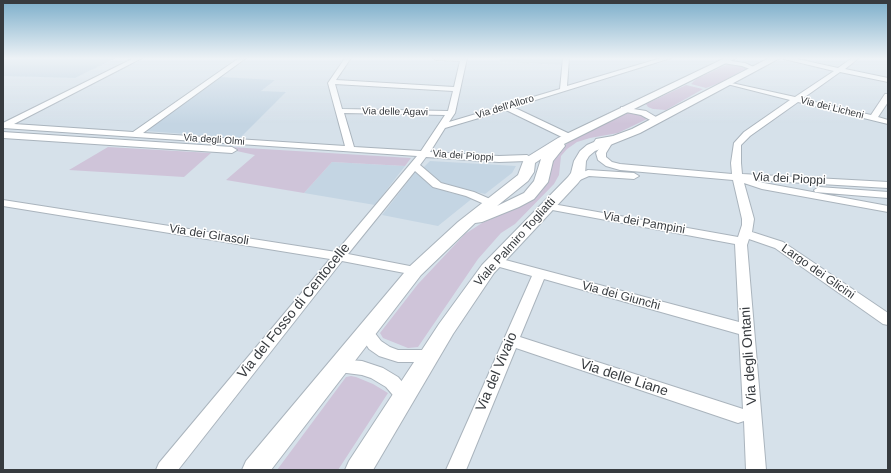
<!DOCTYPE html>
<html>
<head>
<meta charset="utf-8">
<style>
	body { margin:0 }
	#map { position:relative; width:891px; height:473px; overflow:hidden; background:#d6e1ea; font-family:Helvetica,sans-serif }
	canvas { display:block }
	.frame { position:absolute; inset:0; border:4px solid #373b3f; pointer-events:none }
</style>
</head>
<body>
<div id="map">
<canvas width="891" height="473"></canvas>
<div class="frame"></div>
</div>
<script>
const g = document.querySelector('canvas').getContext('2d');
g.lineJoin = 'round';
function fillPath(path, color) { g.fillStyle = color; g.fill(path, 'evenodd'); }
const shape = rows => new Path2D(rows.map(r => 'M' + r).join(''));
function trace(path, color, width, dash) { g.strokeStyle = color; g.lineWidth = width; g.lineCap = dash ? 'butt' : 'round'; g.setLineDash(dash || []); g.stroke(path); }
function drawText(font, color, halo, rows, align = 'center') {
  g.font = font + ' Helvetica,sans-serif'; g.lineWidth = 3; g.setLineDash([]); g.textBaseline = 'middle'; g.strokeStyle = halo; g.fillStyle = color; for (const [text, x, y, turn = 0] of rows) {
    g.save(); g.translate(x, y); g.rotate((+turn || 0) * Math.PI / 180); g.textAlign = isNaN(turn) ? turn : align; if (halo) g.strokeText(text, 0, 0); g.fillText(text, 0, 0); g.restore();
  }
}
const built = shape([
	[8,58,116,58,75,78,3,76,3,60],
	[500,58,563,58,563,65,499,62],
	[220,77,275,80,261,91,286,92,240,138,145,131],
	[430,161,516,166,512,173,485,194,447,185,436,179,427,170,423,168],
	[332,162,405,166,375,205,304,193],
	[417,170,428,183,451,193,474,197,438,226,382,215]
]);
const green = shape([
	[730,63,735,63,748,67,722,82,706,88,691,84,696,79],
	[686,85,703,89,666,110,653,109,648,107,646,104],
	[628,113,636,113,646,116,647,119,618,133,590,138,577,142,567,149,561,156,559,175,554,184,515,224,501,233,478,259,418,347,408,348,383,338,380,333,418,284,465,234,482,223,522,204,558,150,568,143,594,128],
	[108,147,211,153,184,177,69,170],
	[230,147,411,158,405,166,332,162,304,193,226,180,255,155,232,150],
	[351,376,356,377,373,384,388,393,338,470,277,470,346,377]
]);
const minor = shape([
	[134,58,142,58,14,124,133,132,239,58,246,58,143,133,345,146,328,83,345,58,351,58,336,80,454,87,460,61,436,60,433,58,467,58,455,113,449,122,560,89,563,58,569,58,567,86,661,58,671,58,513,107,572,135,573,137,572,139,566,139,506,110,445,128,430,152,499,156,527,155,532,158,527,161,499,162,426,157,420,165,441,183,474,192,490,199,491,201,490,203,482,203,466,196,433,187,415,171,348,254,420,268,422,271,420,274,415,275,342,261,178,470,156,470,159,463,330,259,3,206,3,200,336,252,417,156,3,128,3,123,134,58],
	[335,84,453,91,448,111,342,109,335,84],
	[344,113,445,115,421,151,354,147,344,113],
	[780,58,793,58,838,68,852,58,859,58,845,69,888,78,888,82,840,72,802,99,871,115,885,94,888,94,888,102,878,117,888,120,888,124,798,102,750,136,741,145,741,163,742,174,888,182,888,188,754,180,764,183,888,206,888,212,762,189,744,183,754,219,752,232,783,242,888,313,888,325,883,324,775,248,749,239,747,245,766,470,746,470,744,421,738,423,516,348,466,470,446,470,532,276,489,264,488,261,489,258,494,257,739,322,735,244,547,209,542,206,547,203,738,237,742,225,742,219,733,180,620,170,606,166,598,160,596,153,607,138,610,137,614,140,606,153,606,157,612,162,620,164,732,174,731,163,734,143,744,132,790,100,727,84,727,82,795,97,834,71,780,58],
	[544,279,739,334,743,409,520,337,544,279],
	[725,60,745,63,758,69,755,71,742,66,723,63,723,61,725,60],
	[621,107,646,111,661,120,660,122,654,122,641,115,621,111,621,107],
	[3,132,232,147,237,150,232,153,3,138,3,132],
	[588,170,634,173,639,176,634,179,589,176,573,183,568,180,569,178,588,170],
	[819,187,888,192,888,198,815,192,814,190,819,187],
	[366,326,371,328,381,341,390,347,398,350,429,350,435,352,437,356,435,360,429,362,398,362,379,356,369,349,358,332,361,328,366,326],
	[337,359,362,361,383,368,398,377,410,391,413,396,410,401,404,403,398,401,386,387,371,378,362,375,331,371,329,366,331,361,337,359]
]);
const major = shape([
	[725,58,736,58,564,144,565,146,553,161,548,182,534,199,519,207,482,222,475,223,421,275,271,470,242,470,246,461,409,267,458,222,518,175,524,159,558,138,725,58],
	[541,159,534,181,524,193,497,206,528,181,534,172,535,163,541,159],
	[769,58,780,58,640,133,595,151,589,156,586,161,585,174,578,183,494,273,453,334,373,470,345,470,349,461,439,324,482,265,568,177,571,173,574,161,580,151,587,145,594,142,596,139,613,136,632,129,769,58]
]);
const farStreetnames = [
	["Via dell'Alloro",505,107,-17],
	["Via dei Licheni",832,108,14],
	["Via delle Agavi",395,112,1],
	["Via degli Olmi",214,140,4],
	["Via dei Pioppi",463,156,4]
];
const streetNames = [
	["Via dei Pioppi",789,179,3],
	["Via dei Pampini",644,223,10],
	["Via dei Girasoli",209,235,9],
	["Viale Palmiro Togliatti",515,242,-48],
	["Largo dei Glicini",818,272,35],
	["Via dei Giunchi",621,296,15]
];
const nearStreetnames = [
	["Via del Fosso di Centocelle",294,311,-51],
	["Via degli Ontani",749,356,-94],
	["Via del Vivaio",497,372,-67],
	["Via delle Liane",624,378,18]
];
fillPath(built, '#c4d5e3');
fillPath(green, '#cfc4d9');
trace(minor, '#aab4bd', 2);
trace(major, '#aab4bd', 2);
fillPath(minor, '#fff');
fillPath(major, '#fff');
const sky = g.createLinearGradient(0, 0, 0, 124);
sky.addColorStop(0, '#7caeca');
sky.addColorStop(0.47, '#edf2f6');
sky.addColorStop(1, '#edf2f600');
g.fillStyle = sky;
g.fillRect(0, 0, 891, 124);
drawText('10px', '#373b3f', '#fff', farStreetnames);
drawText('12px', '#373b3f', '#fff', streetNames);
drawText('14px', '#373b3f', '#fff', nearStreetnames);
</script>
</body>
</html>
